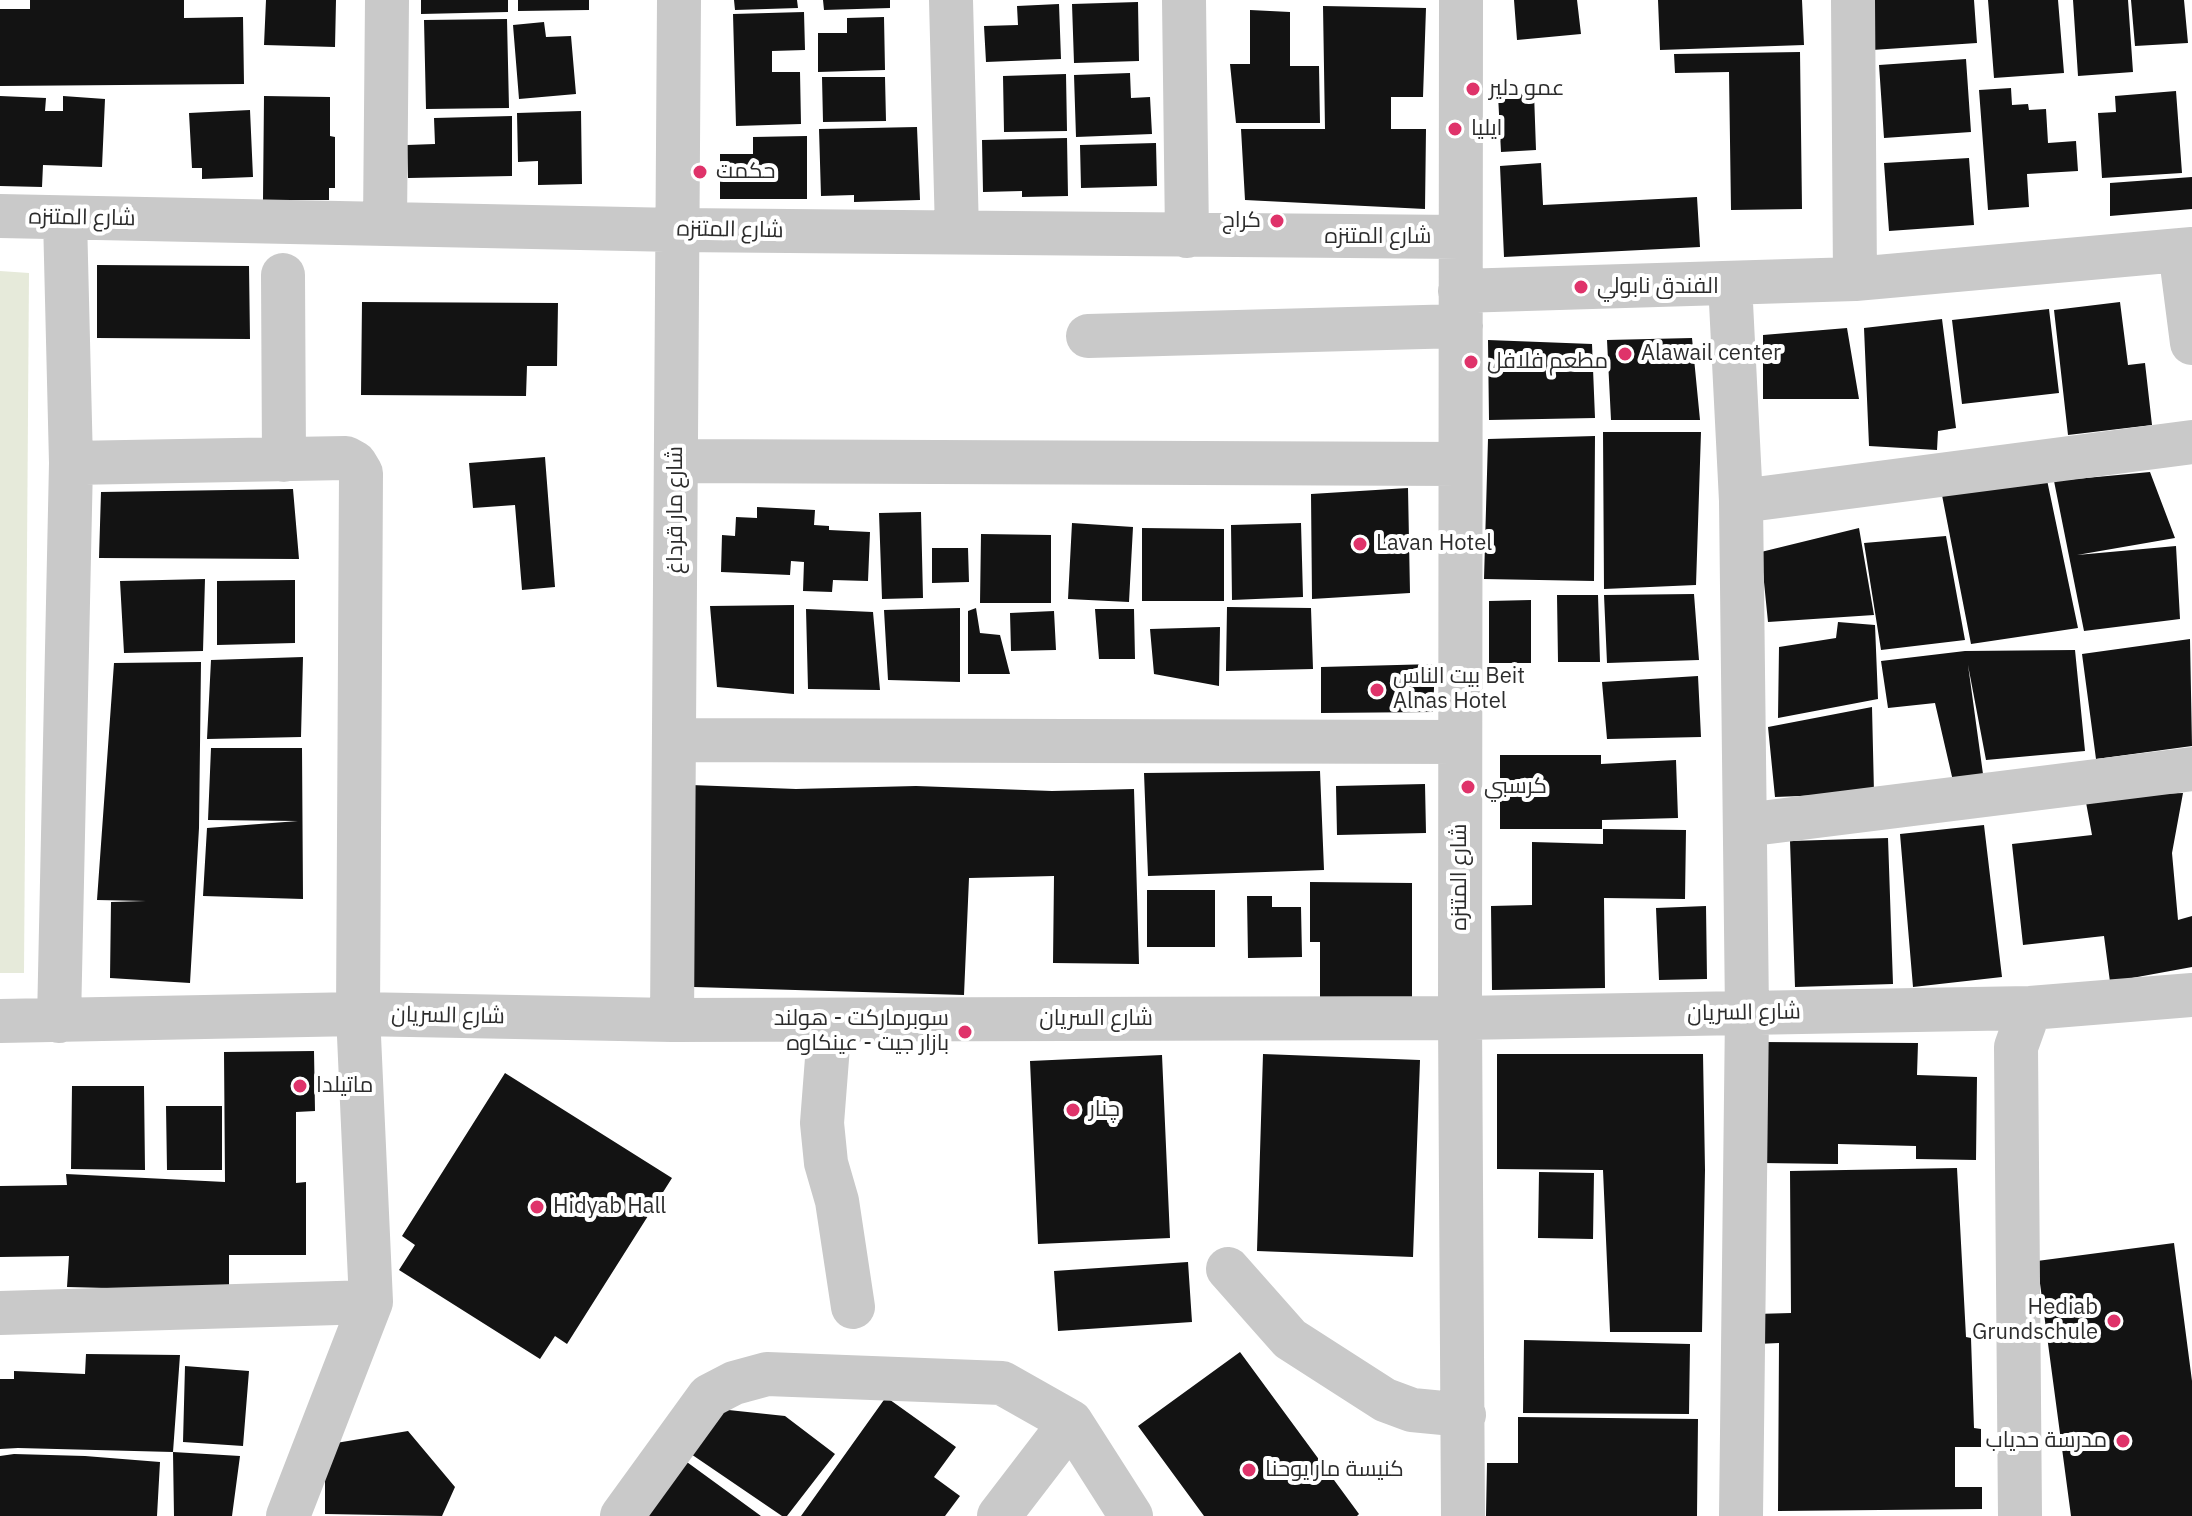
<!DOCTYPE html>
<html>
<head>
<meta charset="utf-8">
<style>
	body { margin:0 }
	canvas { display:block; background:#fff }
</style>
</head>
<body>
<canvas width="2192" height="1516"></canvas>
<script>
const g = document.querySelector('canvas').getContext('2d');
g.lineJoin = 'round';
function fillPath(path, color) { g.fillStyle = color; g.fill(path, 'evenodd'); }
const shape = rows => new Path2D(rows.map(r => 'M' + r).join(''));
function trace(path, color, width, dash) { g.strokeStyle = color; g.lineWidth = width; g.lineCap = dash ? 'butt' : 'round'; g.setLineDash(dash || []); g.stroke(path); }
function drawText(font, color, halo, rows, align = 'center') {
  g.font = font + ' "IBM Plex Sans",Cairo,sans-serif'; g.lineWidth = 8; g.setLineDash([]); g.textBaseline = 'middle'; g.strokeStyle = halo; g.fillStyle = color; for (const [text, x, y, turn = 0] of rows) {
    g.save(); g.translate(x, y); g.rotate((+turn || 0) * Math.PI / 180); g.textAlign = isNaN(turn) ? turn : align; if (halo) g.strokeText(text, 0, 0); g.fillText(text, 0, 0); g.restore();
  }
}
const green = shape([
	[0,271,29,273,24,973,0,973]
]);
const building = shape([
	[30,0,184,0,184,18,243,17,244,84,0,86,0,9,30,9],
	[266,0,336,0,335,47,264,45],
	[421,0,508,0,508,12,421,14],
	[518,0,589,0,589,10,518,11],
	[734,0,797,0,798,8,735,10],
	[823,0,890,0,890,8,824,10],
	[1514,0,1577,0,1581,34,1517,40],
	[1658,0,1802,0,1804,45,1660,50],
	[1868,0,1974,0,1977,43,1872,50],
	[1988,0,2058,0,2064,73,1994,78],
	[2073,0,2128,0,2133,72,2078,76],
	[2131,0,2184,0,2188,43,2135,46],
	[1138,2,1139,61,1074,63,1072,4],
	[1059,4,1061,59,986,62,984,26,1018,25,1017,6],
	[1323,6,1426,8,1423,97,1391,97,1391,129,1426,129,1425,209,1245,200,1241,129,1325,129],
	[1250,10,1290,12,1290,66,1319,66,1320,123,1236,123,1230,64,1250,64],
	[804,12,805,50,772,51,772,72,800,72,801,124,736,126,733,14],
	[884,17,885,70,818,72,818,33,847,33,847,18],
	[507,19,509,108,426,109,424,20],
	[544,22,546,37,571,36,576,94,519,99,513,25],
	[1800,52,1802,209,1731,210,1729,72,1675,73,1674,54],
	[1966,59,1971,132,1884,138,1879,65],
	[1130,73,1131,98,1150,97,1152,134,1076,137,1074,75],
	[1066,74,1067,131,1004,132,1003,76],
	[822,77,885,77,886,121,823,122],
	[2011,88,2012,105,2028,104,2029,110,2046,109,2048,143,2076,141,2078,171,2027,174,2029,207,1988,210,1979,90],
	[2176,91,2182,173,2102,178,2098,113,2116,112,2115,96],
	[1534,93,1536,150,1501,152,1498,95],
	[0,96,46,98,45,111,63,111,63,96,105,99,102,167,43,165,42,187,0,186],
	[264,96,330,97,330,136,335,137,335,188,329,188,329,200,263,200],
	[250,110,253,177,202,179,202,168,192,168,189,113],
	[581,111,582,184,538,185,538,161,518,162,517,113],
	[512,116,512,176,408,178,407,145,435,144,434,118],
	[917,127,920,200,854,202,854,195,821,196,819,129],
	[807,136,807,199,720,199,720,154,753,154,753,137],
	[1067,138,1068,196,1022,197,1022,191,983,192,982,140],
	[1156,143,1157,186,1081,188,1080,145],
	[1969,158,1974,225,1889,231,1884,163],
	[1541,163,1543,205,1697,197,1700,247,1504,257,1500,166],
	[2192,177,2192,209,2110,216,2110,183],
	[97,265,249,266,250,339,97,338],
	[362,302,558,303,557,366,527,366,526,396,361,395],
	[2120,302,2128,365,2145,363,2152,425,2068,435,2054,310],
	[2049,309,2059,393,1962,404,1952,320],
	[1942,319,1956,428,1938,431,1937,450,1869,446,1864,328],
	[1847,328,1859,399,1763,399,1763,335],
	[1692,338,1700,420,1611,420,1607,340],
	[1488,340,1592,344,1595,418,1489,420],
	[1603,432,1701,432,1696,585,1604,589],
	[1595,436,1594,581,1484,579,1488,439],
	[545,457,555,587,522,590,515,505,473,508,469,463],
	[2150,472,2175,538,2077,555,2176,546,2180,619,2084,631,2054,481],
	[2047,480,2078,628,1971,644,1941,490],
	[1408,488,1410,593,1312,599,1311,494],
	[293,489,299,559,99,558,101,492],
	[757,507,815,510,814,525,829,526,829,530,870,532,868,581,833,580,832,592,803,591,804,562,791,561,790,575,721,572,722,535,735,536,736,517,757,518],
	[921,512,923,598,882,599,879,513],
	[1072,523,1133,527,1129,602,1068,599],
	[1301,523,1303,597,1232,600,1231,525],
	[1142,528,1224,529,1224,601,1142,601],
	[1859,528,1874,615,1768,622,1761,552],
	[981,534,1051,535,1051,603,980,603],
	[1946,536,1965,640,1881,650,1864,543],
	[932,548,968,548,969,582,932,583],
	[205,579,203,651,124,653,120,581],
	[295,580,295,643,217,645,217,581],
	[1694,594,1699,660,1607,663,1604,595],
	[1557,595,1598,595,1600,662,1558,662],
	[1531,600,1531,663,1489,663,1489,601],
	[794,605,794,694,717,687,710,606],
	[1227,607,1311,608,1313,669,1226,671],
	[960,608,960,682,888,680,884,610],
	[976,608,980,633,1000,635,1010,674,968,674,968,611],
	[806,609,873,612,880,690,808,689],
	[1095,609,1134,609,1135,659,1099,659],
	[1054,611,1056,650,1011,651,1010,613],
	[1838,622,1875,625,1878,699,1778,718,1779,647,1836,638],
	[1220,627,1219,686,1154,674,1150,629],
	[2190,639,2192,746,2096,759,2082,654],
	[2075,650,2085,751,1986,760,1968,665,1983,774,1953,781,1935,703,1888,708,1881,661,1965,651],
	[303,657,301,737,207,739,211,660],
	[201,662,199,828,190,983,110,978,111,902,146,901,97,900,114,663],
	[1435,664,1433,712,1321,713,1321,667],
	[1698,676,1701,737,1607,739,1602,682],
	[1872,707,1874,793,1775,797,1768,727],
	[211,748,302,748,303,899,203,896,207,828,298,821,208,820],
	[1500,755,1601,755,1601,764,1676,760,1678,818,1602,820,1602,829,1500,829],
	[1320,771,1324,870,1148,876,1144,773],
	[1425,784,1426,833,1337,835,1336,786],
	[691,785,796,789,916,786,1052,791,1134,789,1139,964,1053,963,1054,876,969,878,964,995,694,987],
	[2183,793,2172,853,2178,920,2192,916,2192,967,2110,982,2104,936,2023,945,2012,844,2092,835,2085,797],
	[1984,825,2002,977,1913,987,1900,834],
	[1603,829,1686,830,1685,899,1604,898,1605,988,1492,990,1491,906,1532,905,1532,842,1603,844],
	[1888,838,1893,984,1795,987,1790,841],
	[1310,882,1412,883,1412,998,1320,998,1320,942,1310,942],
	[1147,890,1215,890,1215,947,1147,947],
	[1247,896,1272,896,1272,907,1301,907,1302,957,1248,958],
	[1706,906,1707,979,1659,980,1656,908],
	[1761,1042,1918,1043,1917,1075,1977,1077,1976,1160,1916,1159,1916,1146,1838,1144,1838,1164,1761,1163],
	[314,1051,315,1111,296,1112,296,1183,306,1182,306,1255,229,1255,229,1291,67,1287,69,1256,0,1257,0,1186,67,1185,66,1174,225,1182,224,1052],
	[1263,1054,1420,1060,1413,1257,1257,1251],
	[1497,1054,1703,1054,1705,1170,1702,1332,1610,1332,1603,1170,1497,1169],
	[1162,1055,1170,1238,1038,1244,1030,1061],
	[505,1073,672,1178,567,1344,555,1336,540,1359,399,1270,415,1245,402,1236],
	[72,1086,144,1086,145,1170,71,1169],
	[166,1106,222,1106,222,1170,167,1170],
	[1957,1168,1966,1337,1971,1338,1974,1428,1981,1429,1981,1447,1955,1447,1955,1487,1982,1487,1982,1509,1778,1511,1779,1343,1757,1344,1756,1314,1791,1313,1790,1171],
	[1539,1172,1594,1173,1593,1239,1538,1238],
	[2174,1243,2192,1381,2192,1516,2071,1516,2037,1261],
	[1188,1262,1192,1322,1058,1331,1054,1271],
	[1524,1340,1690,1344,1689,1414,1523,1413],
	[1240,1352,1359,1514,1357,1516,1204,1516,1138,1426],
	[86,1354,180,1355,173,1452,240,1456,232,1516,174,1516,173,1452,18,1448,0,1449,0,1379,14,1379,14,1371,85,1374],
	[185,1366,249,1371,243,1446,183,1442],
	[886,1397,956,1447,934,1477,960,1496,945,1516,801,1516],
	[719,1409,785,1416,835,1454,787,1516,782,1516,688,1452],
	[1518,1417,1698,1419,1697,1516,1486,1516,1487,1463,1518,1463],
	[408,1431,455,1487,442,1516,325,1514,325,1468,336,1443],
	[14,1454,85,1456,160,1462,157,1516,0,1516,0,1456],
	[680,1457,761,1516,635,1516]
]);
const minor = shape([
	[951,0,957,232],
	[1184,0,1187,236],
	[1461,0,1460,1018,1463,1516],
	[1853,0,1855,279],
	[0,216,677,230,1460,237],
	[385,224,387,0],
	[2180,250,2192,343],
	[283,275,284,460],
	[1730,283,1741,501,1747,1013,1741,1516],
	[1460,291,1855,279,2192,249],
	[1088,336,1461,326],
	[676,461,1460,464],
	[71,463,346,458,355,463,361,473,358,1014,371,1302,288,1516],
	[1741,501,2192,442],
	[674,740,1460,742],
	[1745,825,2192,769],
	[672,1020,679,0],
	[830,1020,822,1123,826,1163,837,1201,853,1307],
	[0,1021,358,1014,672,1020,1460,1018,2030,1008,2192,995],
	[59,1021,71,463,65,218],
	[1228,1269,1290,1339,1385,1400,1412,1410,1464,1415],
	[0,1313,371,1302],
	[622,1516,709,1396,734,1383,767,1374,1002,1383,1071,1422,1131,1516],
	[999,1516,1071,1422],
	[2020,1516,2016,1047,2030,1008]
]);
const markers = [
	[1473,89,8,"#df336a"],
	[1455,129,8,"#df336a"],
	[700,172,8,"#df336a"],
	[1277,221,8,"#df336a"],
	[1581,287,8,"#df336a"],
	[1625,354,8,"#df336a"],
	[1471,362,8,"#df336a"],
	[1360,544,8,"#df336a"],
	[1377,690,8,"#df336a"],
	[1468,787,8,"#df336a"],
	[965,1032,8,"#df336a"],
	[300,1086,8,"#df336a"],
	[1073,1110,8,"#df336a"],
	[537,1207,8,"#df336a"],
	[2114,1321,8,"#df336a"],
	[2123,1441,8,"#df336a"],
	[1249,1470,8,"#df336a"]
];
const poiNames = [
	["عمو دلير",1489,89],
	["ايليا",1471,129],
	["حكمت",716,172],
	["كراج",1261,221,"right"],
	["الفندق نابولي",1597,287],
	["Alawail center",1641,354],
	["مطعم فلافل",1487,362],
	["Lavan Hotel",1376,544],
	["بيت الناس Beit",1393,677],
	["Alnas Hotel",1393,702],
	["كرسبي",1484,787],
	["سوبرماركت - هولند",949,1019,"right"],
	["بازار جيت - عينكاوه",949,1044,"right"],
	["ماتیلدا",316,1086],
	["چنار",1089,1110],
	["Hidyab Hall",553,1207],
	["Hediab",2098,1308,"right"],
	["Grundschule",2098,1333,"right"],
	["مدرسة حدياب",2107,1441,"right"],
	["كنيسة مار يوحنا",1265,1470]
];
const streetNames = [
	["شارع المتنزه",82,218,1],
	["شارع المتنزه",730,230,1],
	["شارع المتنزه",1378,237],
	["شارع مار قرداغ",676,510,-90],
	["شارع المتنزه",1460,877,-90],
	["شارع السريان",1744,1013,-1],
	["شارع السريان",448,1016,1],
	["شارع السريان",1096,1019]
];
fillPath(green, '#e6eada');
fillPath(building, '#131313');
trace(minor, '#c9c9c9', 44);
for (const [x, y, r, color] of markers) { const dot = new Path2D(); dot.arc(x, y, r, 0, 2 * Math.PI); g.fillStyle = color; g.fill(dot); trace(dot, '#fff', 3); }
drawText('22px', '#2c2c2c', '#fff', poiNames, 'left');
drawText('22px', '#2c2c2c', '#fff', streetNames);
</script>
</body>
</html>
